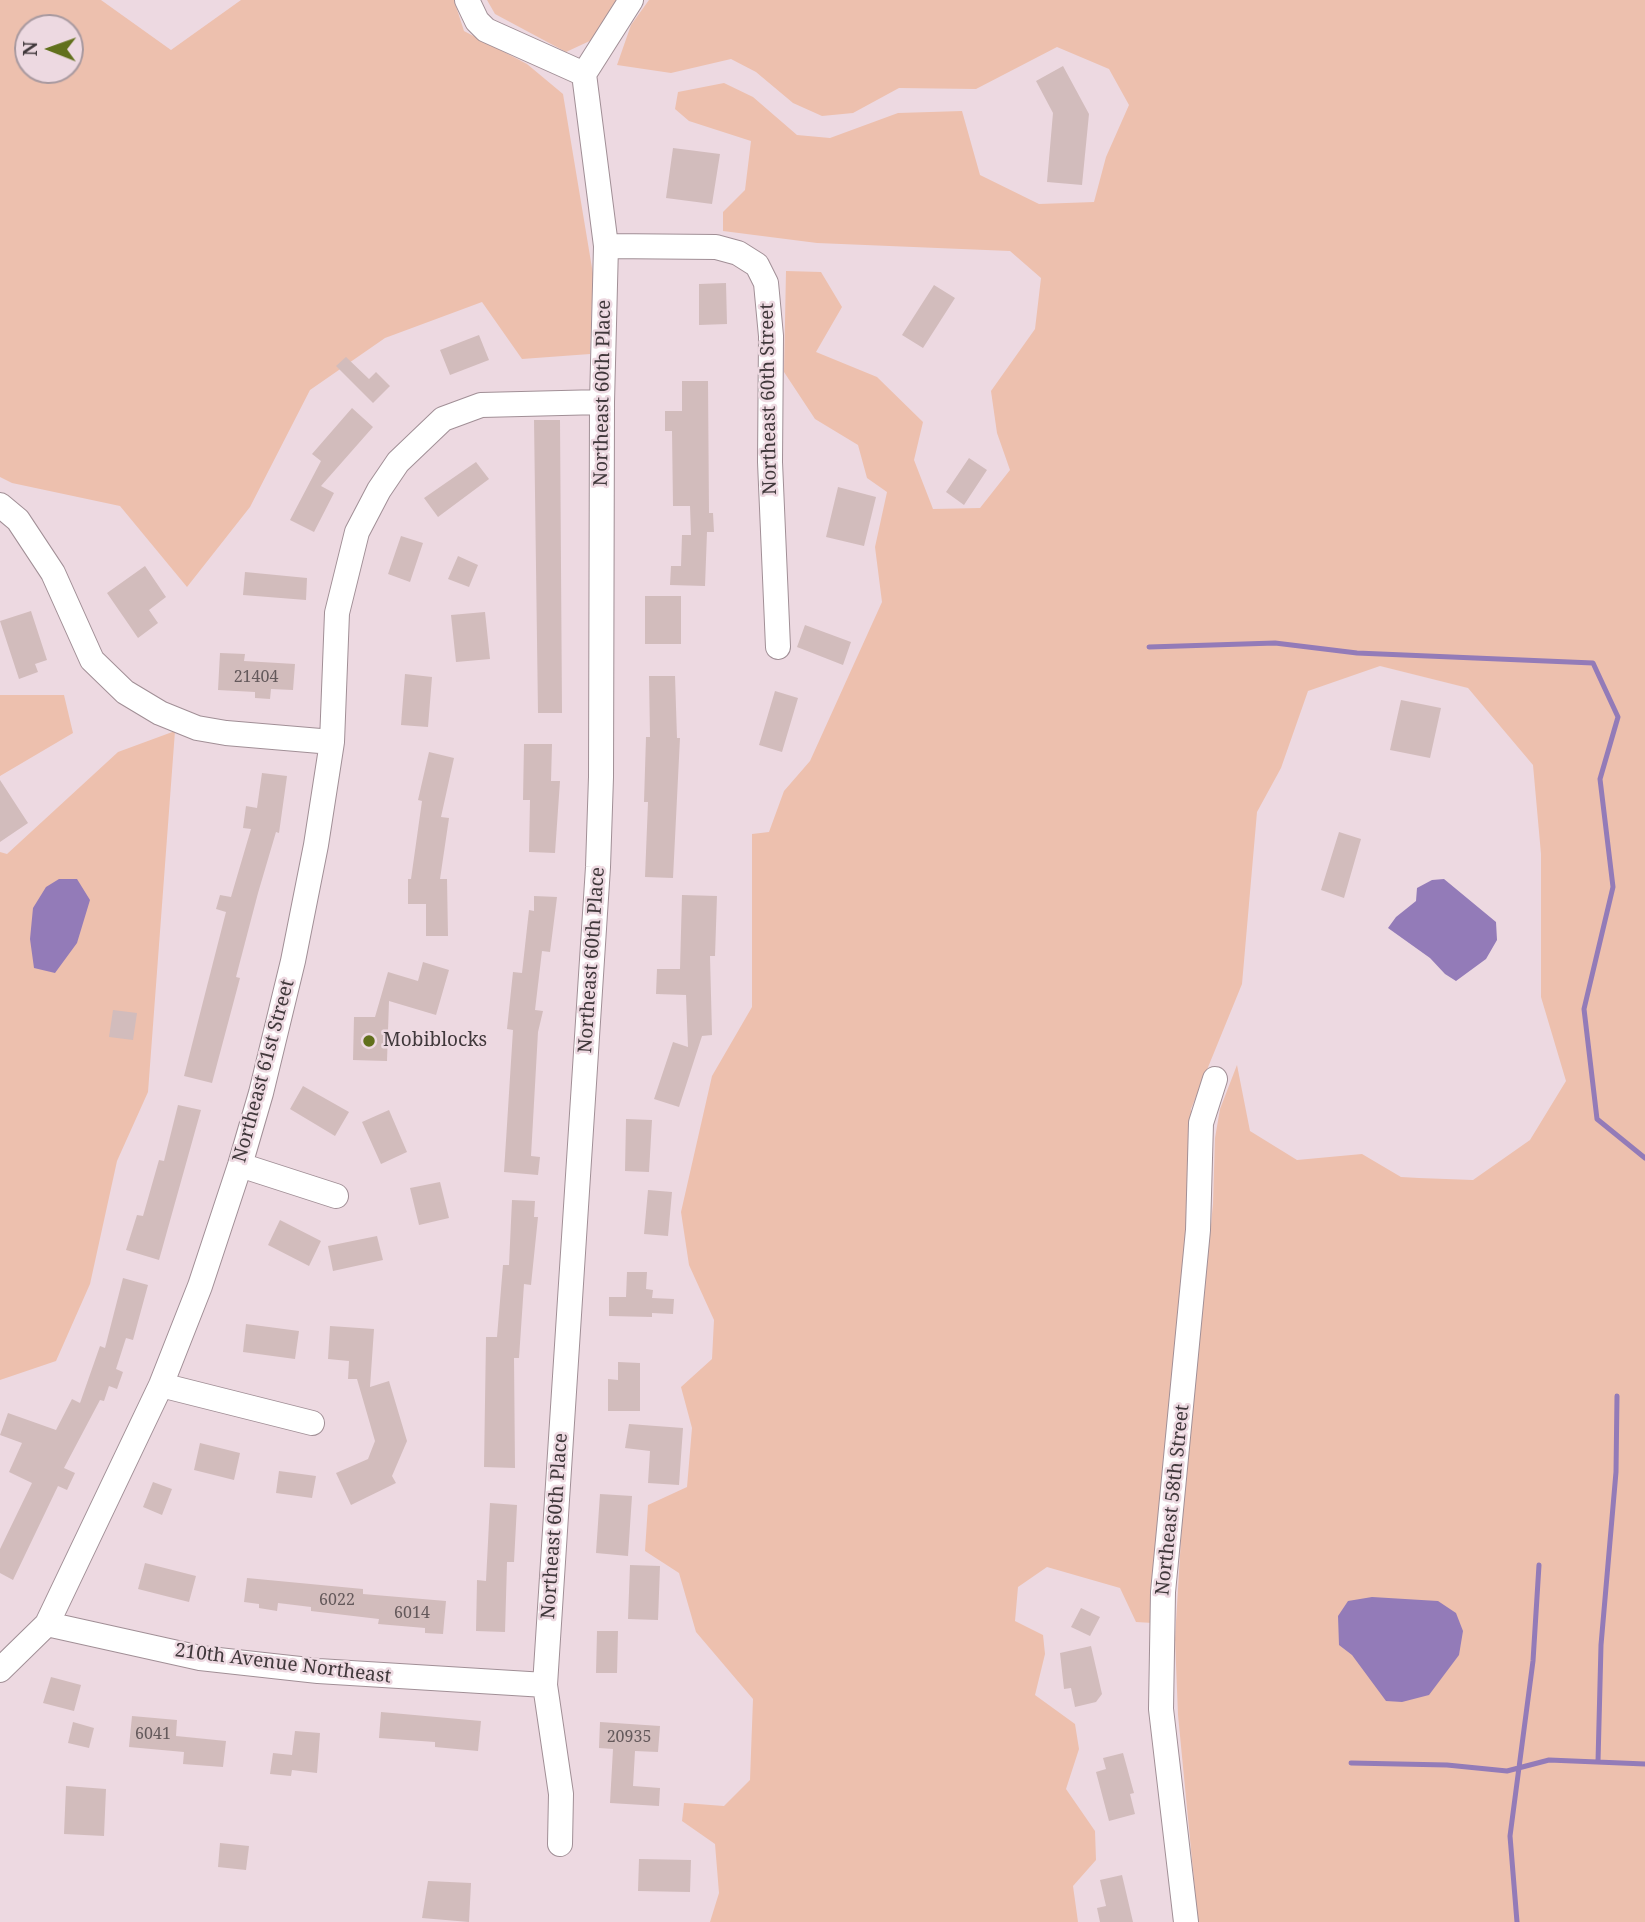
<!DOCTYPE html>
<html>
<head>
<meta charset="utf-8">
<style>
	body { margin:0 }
	#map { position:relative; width:1645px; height:1922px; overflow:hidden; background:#edd9e1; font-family:"Noto Serif",serif }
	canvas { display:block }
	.north { position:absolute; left:14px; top:14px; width:70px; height:70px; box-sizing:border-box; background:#edd9e1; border:2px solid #a8999f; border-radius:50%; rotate:271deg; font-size:19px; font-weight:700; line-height:28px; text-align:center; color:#40383b }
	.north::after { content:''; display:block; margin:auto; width:24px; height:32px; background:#61701c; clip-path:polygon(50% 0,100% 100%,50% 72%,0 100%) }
</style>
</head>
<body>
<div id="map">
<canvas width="1645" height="1922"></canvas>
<div class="north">N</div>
</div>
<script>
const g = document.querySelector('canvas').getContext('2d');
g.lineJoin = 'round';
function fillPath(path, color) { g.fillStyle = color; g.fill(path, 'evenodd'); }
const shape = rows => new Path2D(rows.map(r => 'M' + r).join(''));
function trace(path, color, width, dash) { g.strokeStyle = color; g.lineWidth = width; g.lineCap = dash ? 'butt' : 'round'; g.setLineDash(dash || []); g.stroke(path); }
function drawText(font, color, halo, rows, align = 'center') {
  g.font = font + ' "Noto Serif",serif'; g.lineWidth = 5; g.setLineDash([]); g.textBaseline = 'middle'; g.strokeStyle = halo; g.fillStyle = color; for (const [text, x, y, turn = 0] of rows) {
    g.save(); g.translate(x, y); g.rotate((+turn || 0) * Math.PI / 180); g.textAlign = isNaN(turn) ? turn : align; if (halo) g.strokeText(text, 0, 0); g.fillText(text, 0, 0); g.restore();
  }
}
const green = shape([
	[0,0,101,0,171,50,241,0,454,0,464,31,527,64,563,94,593,274,590,354,522,359,482,302,385,338,310,390,250,507,187,587,120,506,12,483,0,477],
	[28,28,70,28,70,70,28,70],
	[487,0,619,0,594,39,566,52,495,14],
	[649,0,1645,0,1645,1922,1198,1922,1178,1715,1175,1639,1182,1522,1213,1204,1215,1138,1220,1109,1237,1065,1250,1131,1297,1160,1362,1154,1401,1177,1419,1178,1473,1180,1530,1140,1566,1081,1541,997,1541,854,1533,765,1468,688,1380,666,1308,691,1281,768,1257,812,1242,984,1191,1109,1193,1181,1153,1623,1136,1622,1120,1588,1047,1567,1018,1587,1015,1621,1043,1635,1045,1654,1035,1695,1075,1724,1079,1749,1066,1789,1095,1831,1096,1860,1073,1886,1078,1922,710,1922,719,1893,715,1844,682,1821,684,1803,724,1806,750,1780,753,1699,696,1632,679,1573,645,1551,648,1505,687,1487,692,1428,681,1387,712,1359,714,1320,689,1265,681,1212,712,1076,752,1007,752,834,769,832,784,791,810,761,882,602,875,547,887,492,867,478,858,445,815,419,784,372,786,271,821,272,842,307,816,352,877,377,923,422,914,460,933,509,980,508,1010,470,997,433,991,391,1035,329,1041,278,1010,251,817,243,723,231,723,212,745,190,751,141,689,121,675,109,678,92,724,83,753,97,797,135,830,138,898,113,962,111,980,175,1039,204,1094,202,1106,157,1129,105,1109,69,1057,47,976,89,899,88,853,113,822,116,793,103,756,72,731,59,671,73,617,65,631,25],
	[0,695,64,695,73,733,0,776],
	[175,731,148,1092,117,1161,90,1284,56,1361,0,1380,0,852,7,854,118,752]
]);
const water = shape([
	[59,879,77,879,90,900,77,943,55,973,34,968,30,939,33,908,46,887],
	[1444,879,1496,922,1497,940,1486,959,1456,981,1445,974,1430,958,1388,928,1396,917,1416,901,1417,888,1432,880],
	[1372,1597,1438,1601,1456,1613,1463,1631,1459,1655,1429,1695,1402,1702,1386,1701,1352,1655,1339,1645,1338,1616,1348,1601]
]);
const stream = shape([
	[1149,647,1275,643,1357,653,1593,663,1618,717,1600,779,1613,887,1584,1009,1597,1119,1645,1158],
	[1598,1762,1601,1645,1616,1472,1617,1396],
	[1351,1763,1447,1765,1507,1771,1549,1760,1645,1764],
	[1517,1922,1510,1836,1533,1661,1539,1565]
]);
const building = shape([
	[1063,66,1089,114,1082,185,1047,182,1053,113,1036,81],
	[673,148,720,154,712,204,666,198],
	[726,283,727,324,699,325,699,284],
	[934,285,955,298,923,348,902,335],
	[479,335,489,360,450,375,440,350],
	[346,357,369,379,376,372,390,386,373,403,336,366],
	[682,381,708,381,709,513,713,513,714,532,707,532,705,586,670,585,671,566,681,566,682,535,691,535,690,506,673,506,672,431,665,431,665,411,682,411],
	[352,408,373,427,321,486,334,493,314,532,290,520,321,461,312,454],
	[534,420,560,420,562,713,538,713],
	[969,458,987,470,964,505,946,492],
	[476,462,489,479,438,517,424,498],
	[838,487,876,497,864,546,826,537],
	[401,536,423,543,410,582,388,574],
	[458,556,478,565,469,587,448,579],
	[145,566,166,597,149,610,158,623,138,638,107,593],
	[245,572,307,578,306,600,243,595],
	[645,596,681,596,681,644,645,644],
	[31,611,47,660,35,664,38,672,19,679,0,621],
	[485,612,490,659,456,662,451,615],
	[805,625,851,642,843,665,797,647],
	[220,653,245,654,244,661,295,664,293,690,271,689,270,699,255,698,255,692,218,690],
	[405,674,432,677,428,727,401,725],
	[649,676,675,676,677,738,680,738,673,878,645,877,648,802,644,802,646,737,650,737],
	[775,691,798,698,782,752,759,745],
	[1401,700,1441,708,1430,758,1390,750],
	[524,744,552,744,551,781,560,781,555,853,529,852,530,800,523,800],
	[429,752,454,758,441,817,449,818,440,879,447,879,448,936,426,936,426,904,408,904,408,879,411,879,422,801,418,800],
	[262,773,287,776,279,833,276,832,258,893,236,977,240,978,212,1083,184,1076,226,912,216,909,220,895,231,897,251,829,243,828,246,806,257,808],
	[0,780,28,823,0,842],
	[1339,832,1361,839,1344,898,1321,890],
	[682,895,717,896,715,956,710,956,712,1035,702,1036,679,1107,654,1099,673,1042,688,1047,686,995,656,994,657,969,680,969],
	[534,896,557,897,550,952,542,951,535,1010,543,1011,538,1032,531,1156,540,1157,538,1175,504,1172,513,1030,507,1029,513,972,522,973,529,910,534,911],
	[423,962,449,970,436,1015,389,1001,387,1061,353,1060,354,1017,375,1017,388,972,418,981],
	[113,1010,137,1013,133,1040,109,1037],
	[303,1086,349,1112,335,1136,290,1109],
	[178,1105,201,1110,159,1260,126,1250,137,1215,143,1216,159,1160,164,1161],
	[389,1110,407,1152,381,1164,362,1122],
	[626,1119,652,1120,649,1172,625,1171],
	[440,1182,449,1218,419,1225,410,1188],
	[648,1190,672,1192,668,1236,644,1234],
	[512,1200,535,1201,534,1217,538,1217,531,1285,524,1284,519,1358,514,1358,515,1468,484,1467,486,1337,497,1337,503,1265,509,1265],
	[280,1220,321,1241,309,1266,268,1245],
	[377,1236,383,1260,333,1271,328,1246],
	[627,1272,647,1272,646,1289,653,1290,652,1298,674,1299,673,1314,652,1313,652,1317,609,1316,609,1297,626,1297],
	[123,1278,148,1285,133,1340,126,1338,116,1369,123,1372,117,1389,109,1386,104,1401,100,1400,64,1468,75,1473,67,1490,58,1486,13,1580,0,1573,0,1549,32,1483,9,1472,22,1443,0,1435,8,1413,56,1430,72,1399,80,1403,100,1346,105,1348],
	[246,1324,299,1331,295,1359,243,1352],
	[330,1326,374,1329,370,1387,389,1381,407,1441,392,1476,396,1483,351,1505,336,1473,368,1459,375,1441,357,1379,348,1379,349,1361,328,1359],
	[618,1362,640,1363,640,1411,608,1411,608,1379,618,1380],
	[629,1424,683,1428,679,1485,648,1483,650,1451,625,1448],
	[200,1443,240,1453,234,1480,194,1470],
	[279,1471,316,1476,312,1498,276,1493],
	[153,1482,172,1489,162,1515,143,1507],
	[600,1494,632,1496,628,1556,596,1553],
	[490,1503,517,1505,514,1562,507,1562,505,1632,476,1631,477,1580,486,1581],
	[145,1563,196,1576,189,1602,138,1589],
	[630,1565,660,1566,658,1620,628,1619],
	[247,1578,363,1589,363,1594,446,1601,443,1634,425,1633,425,1628,378,1624,379,1619,311,1611,311,1607,278,1603,277,1611,259,1608,259,1604,244,1602],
	[1081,1608,1100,1617,1090,1636,1071,1627],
	[597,1631,618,1631,617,1673,596,1673],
	[1091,1646,1102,1694,1096,1702,1075,1707,1071,1688,1064,1689,1060,1653],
	[51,1677,81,1685,74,1711,43,1703],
	[381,1712,481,1721,478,1751,435,1747,435,1742,379,1738],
	[132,1716,177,1720,176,1736,226,1741,223,1767,183,1764,184,1752,129,1747],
	[73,1722,94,1728,89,1748,68,1743],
	[600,1722,660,1726,658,1752,635,1751,633,1786,660,1788,659,1806,610,1803,613,1749,599,1748],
	[295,1731,320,1733,317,1773,292,1770,291,1776,270,1774,273,1753,292,1755],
	[1123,1753,1134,1793,1130,1794,1135,1814,1109,1821,1096,1772,1106,1769,1103,1758],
	[66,1786,106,1789,104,1836,64,1834],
	[220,1843,249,1846,246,1870,218,1867],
	[639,1859,691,1860,690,1892,638,1891],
	[1122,1875,1133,1922,1100,1922,1097,1908,1106,1906,1100,1880],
	[428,1881,471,1883,469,1922,422,1918]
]);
const minor = shape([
	[467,0,477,21,486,30,584,74],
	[584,74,631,0],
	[606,246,716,247,738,253,757,265,766,283,771,336,770,462,778,647],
	[0,505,18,520,53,573,92,660,125,692,160,713,197,728,226,733,332,742],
	[240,1165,336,1196],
	[161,1385,312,1423],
	[47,1624,200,1658,318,1671,545,1685],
	[0,1670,47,1624,161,1385,200,1286,240,1165,261,1093,293,961,316,845,332,742,337,613,357,532,379,490,398,462,443,419,481,405,602,402],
	[560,1844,561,1794,545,1685,598,867,601,777,602,402,606,246,584,74],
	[1186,1922,1161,1709,1163,1592,1198,1230,1201,1123,1215,1079]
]);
const markers = [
	[369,1041,7,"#61701c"]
];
const numberNames = [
	["21404",256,677],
	["6022",337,1600],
	["6014",412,1613],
	["6041",153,1734],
	["20935",629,1737]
];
const streetNames = [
	["Northeast 60th Place",603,393,-89],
	["Northeast 60th Street",769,399,-91],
	["Northeast 60th Place",592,960,-86],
	["Northeast 61st Street",264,1071,-75],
	["Northeast 58th Street",1173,1500,-84],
	["Northeast 60th Place",555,1526,-86],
	["210th Avenue Northeast",283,1664,7]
];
const poiNames = [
	["Mobiblocks",383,1041]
];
fillPath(green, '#edc0ae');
fillPath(water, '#937bb8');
trace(stream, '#937bb8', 5);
fillPath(building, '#d2bcbc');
trace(minor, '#a18f96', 26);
trace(minor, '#fff', 24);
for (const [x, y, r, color] of markers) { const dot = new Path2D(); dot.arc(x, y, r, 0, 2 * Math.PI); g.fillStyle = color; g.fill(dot); trace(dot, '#edd9e1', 2.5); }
drawText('16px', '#64595b', null, numberNames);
drawText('19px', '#40383b', '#edd9e1', streetNames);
drawText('19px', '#40383b', '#edd9e1', poiNames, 'left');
</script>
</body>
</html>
